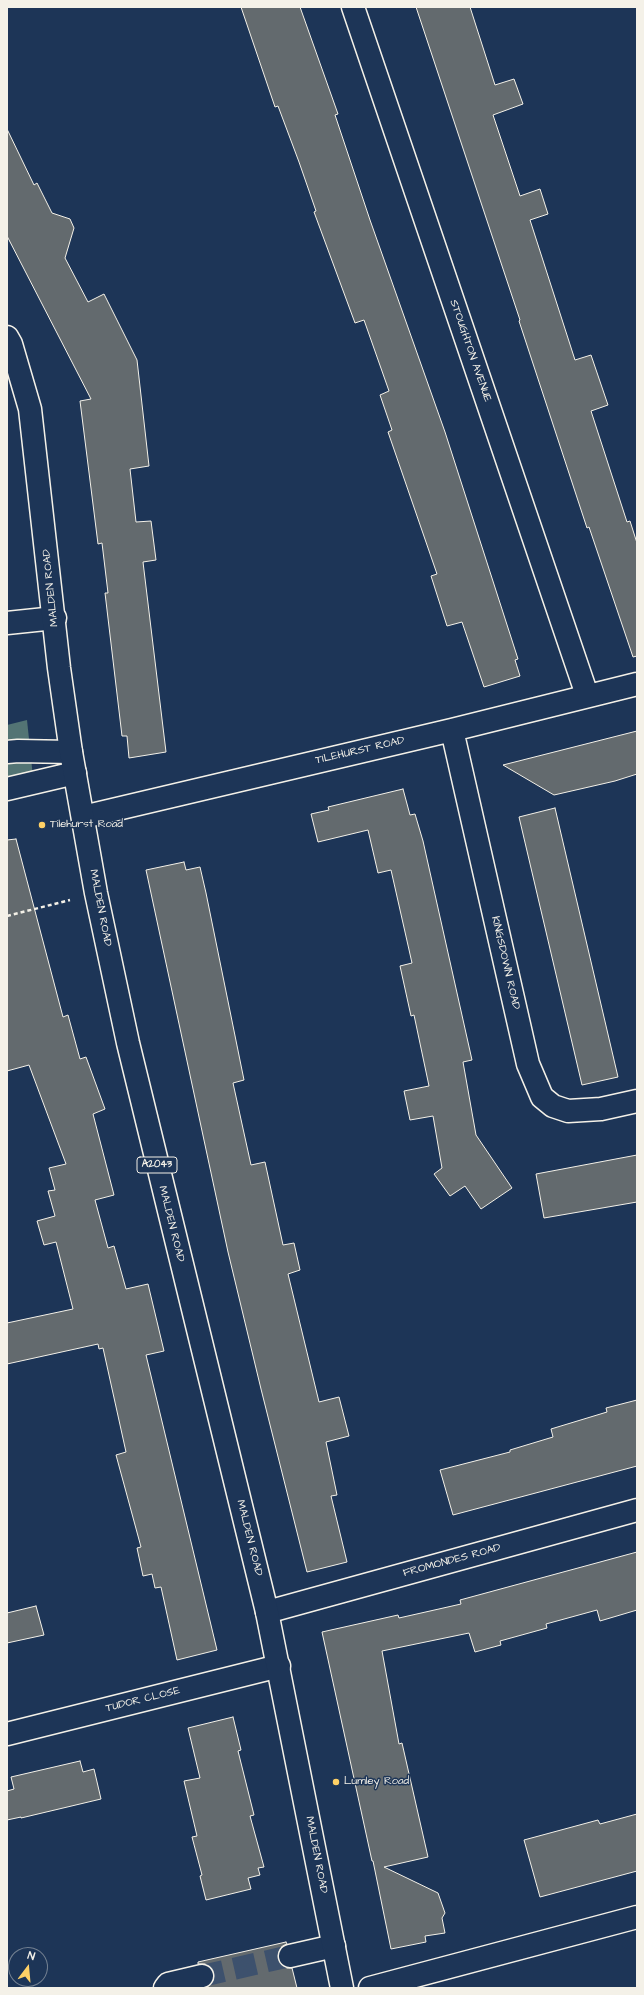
<!DOCTYPE html>
<html>
<head>
<meta charset="utf-8">
<style>
	body { margin:0 }
	#map { position:relative; width:644px; height:1995px; overflow:hidden; background:#1d3557; font-family:"Architects Daughter",sans-serif }
	canvas { display:block }
	.frame { position:absolute; inset:0; border:8px solid #f4f1e8; pointer-events:none }
	.north { position:absolute; left:8px; top:1947px; width:40px; height:40px; box-sizing:border-box; background:#1d3557; border:1px solid #738091; border-radius:50%; rotate:16deg; font-size:11px; font-weight:700; line-height:16px; text-align:center; color:#f4f1e8 }
	.north::after { content:''; display:block; margin:auto; width:14px; height:18px; background:#ffd166; clip-path:polygon(50% 0,100% 100%,50% 72%,0 100%) }
</style>
</head>
<body>
<div id="map">
<canvas width="644" height="1995"></canvas>
<div class="frame"></div>
<div class="north">N</div>
</div>
<script>
const g = document.querySelector('canvas').getContext('2d');
g.lineJoin = 'round';
function fillPath(path, color) { g.fillStyle = color; g.fill(path, 'evenodd'); }
const shape = rows => new Path2D(rows.map(r => 'M' + r).join(''));
function trace(path, color, width, dash) { g.strokeStyle = color; g.lineWidth = width; g.lineCap = dash ? 'butt' : 'round'; g.setLineDash(dash || []); g.stroke(path); }
function drawText(font, color, halo, rows, align = 'center') {
  g.font = font + ' "Architects Daughter",sans-serif'; g.lineWidth = 3; g.setLineDash([]); g.textBaseline = 'middle'; g.strokeStyle = halo; g.fillStyle = color; for (const [text, x, y, turn = 0] of rows) {
    g.save(); g.translate(x, y); g.rotate((+turn || 0) * Math.PI / 180); g.textAlign = isNaN(turn) ? turn : align; if (halo) g.strokeText(text, 0, 0); g.fillText(text, 0, 0); g.restore();
  }
}
const green = shape([
	[27,720,33,777,7,783,7,725]
]);
const building = shape([
	[241,7,300,7,338,114,335,115,370,220,445,432,518,659,515,660,520,676,484,687,462,622,447,626,431,576,437,574,388,432,392,430,380,395,389,391,364,320,355,323,314,212,316,211,299,162,278,106,275,107,241,7],
	[416,7,470,7,495,85,514,79,523,104,493,115,520,196,540,189,548,214,530,220,575,360,591,355,608,405,591,411,627,522,630,521,637,543,637,656,633,657,589,527,587,528,519,321,520,320,416,7],
	[7,129,34,185,37,183,52,213,70,219,74,228,65,258,88,302,104,294,137,360,149,466,130,469,136,522,151,521,156,560,143,562,166,752,129,758,127,736,122,736,105,593,108,593,102,543,98,544,80,401,91,399,7,236,7,129],
	[637,731,637,774,615,781,554,795,503,765,637,731],
	[403,789,410,815,415,814,423,841,472,1060,463,1062,476,1135,512,1188,481,1209,465,1186,450,1196,434,1174,442,1168,433,1116,410,1120,404,1091,429,1086,414,1015,411,1016,400,966,412,963,391,870,378,873,368,830,318,842,311,814,329,810,328,807,403,789],
	[555,808,618,1077,582,1085,519,817,555,808],
	[16,839,63,1017,68,1015,80,1059,86,1057,105,1109,93,1114,114,1195,95,1200,108,1248,114,1246,126,1289,148,1284,164,1351,146,1355,217,1650,177,1660,161,1587,155,1588,152,1574,143,1576,137,1548,141,1547,116,1455,126,1452,103,1348,99,1349,98,1344,7,1364,7,1323,73,1309,56,1242,44,1245,37,1221,55,1216,48,1191,55,1190,49,1168,66,1164,29,1065,7,1071,7,840,16,839],
	[184,862,186,870,200,867,206,893,244,1080,233,1083,251,1165,265,1162,283,1245,294,1243,300,1270,288,1274,319,1402,339,1397,349,1436,326,1442,337,1495,331,1496,347,1562,307,1572,261,1389,228,1252,146,870,184,862],
	[637,1155,637,1202,544,1218,536,1174,637,1155],
	[637,1400,637,1466,453,1515,440,1470,510,1452,510,1450,553,1437,551,1429,607,1412,606,1408,637,1400],
	[637,1552,637,1610,600,1621,597,1610,546,1624,547,1628,500,1641,501,1645,475,1652,469,1633,382,1651,399,1744,402,1743,428,1857,384,1867,438,1893,445,1913,442,1918,445,1933,425,1936,426,1942,391,1949,373,1861,372,1861,322,1632,398,1615,399,1618,461,1604,460,1600,637,1552],
	[36,1606,44,1635,7,1643,7,1613,36,1606],
	[233,1717,241,1750,238,1751,254,1815,250,1816,264,1867,258,1868,260,1875,248,1878,251,1889,206,1900,200,1876,202,1875,192,1837,197,1836,184,1781,200,1778,188,1728,233,1717],
	[80,1761,83,1772,94,1769,101,1799,21,1818,21,1817,7,1820,7,1791,14,1789,11,1777,80,1761],
	[637,1814,637,1871,540,1897,524,1840,598,1820,600,1824,637,1814],
	[286,1942,287,1944,281,1947,278,1952,278,1958,281,1965,287,1968,292,1968,297,1988,205,1988,210,1985,214,1980,214,1973,211,1967,205,1964,198,1964,198,1962,286,1942]
]);
const minorTunnel = shape([
	[202,1976,290,1956]
]);
const path = shape([
	[7,916,70,900]
]);
const minor = shape([
	[353,7,587,695],
	[7,623,55,618],
	[452,730,528,1064,542,1097,553,1106,568,1111,601,1109,637,1101],
	[7,752,18,751,71,752],
	[7,789,75,773],
	[83,817,452,730,637,684],
	[267,1612,637,1510],
	[7,1734,279,1666],
	[290,1956,334,1946],
	[165,1988,168,1984,202,1976],
	[370,1988,637,1917]
]);
const major = shape([
	[7,337,11,344,30,409,59,668,71,752,96,893,128,1043,267,1612,342,1988]
]);
const markers = [
	[42,825,4,"#ffd166"],
	[336,1782,4,"#ffd166"]
];
const shields = [
	[157,1165,40]
];
const shieldNames = [
	["A2043",157,1165]
];
const streetNames = [
	["STOUGHTON AVENUE",470,351,71],
	["MALDEN ROAD",51,588,-96],
	["TILEHURST ROAD",360,751,-13],
	["MALDEN ROAD",100,908,79],
	["KINGSDOWN ROAD",505,963,77],
	["MALDEN ROAD",171,1224,76],
	["MALDEN ROAD",249,1538,76],
	["FROMONDES ROAD",452,1561,-15],
	["TUDOR CLOSE",143,1700,-14],
	["MALDEN ROAD",316,1855,79]
];
const poiNames = [
	["Tilehurst Road",50,825],
	["Lumley Road",344,1782]
];
fillPath(green, '#537474');
fillPath(building, '#636a6e');
trace(building, '#f4f1e8', 1);
trace(minorTunnel, '#3d516d', 22, [22, 11]);
trace(minor, '#f4f1e8', 25);
trace(major, '#f4f1e8', 25);
trace(path, '#f4f1e8', 2.5, [4, 3]);
trace(minor, '#1d3557', 22);
trace(major, '#1d3557', 22);
for (const [x, y, r, color] of markers) { const dot = new Path2D(); dot.arc(x, y, r, 0, 2 * Math.PI); g.fillStyle = color; g.fill(dot); trace(dot, '#1d3557', 1.5); }
for (const [x, y, w] of shields) { const box = new Path2D(); box.roundRect(x - w / 2, y - 8, w, 16, 3); g.fillStyle = '#1d3557'; g.fill(box); trace(box, '#f4f1e8', 1); }
drawText('bold 10px', '#f4f1e8', null, shieldNames);
drawText('11px', '#f4f1e8', '#1d3557', streetNames);
drawText('11px', '#f4f1e8', '#1d3557', poiNames, 'left');
</script>
</body>
</html>
